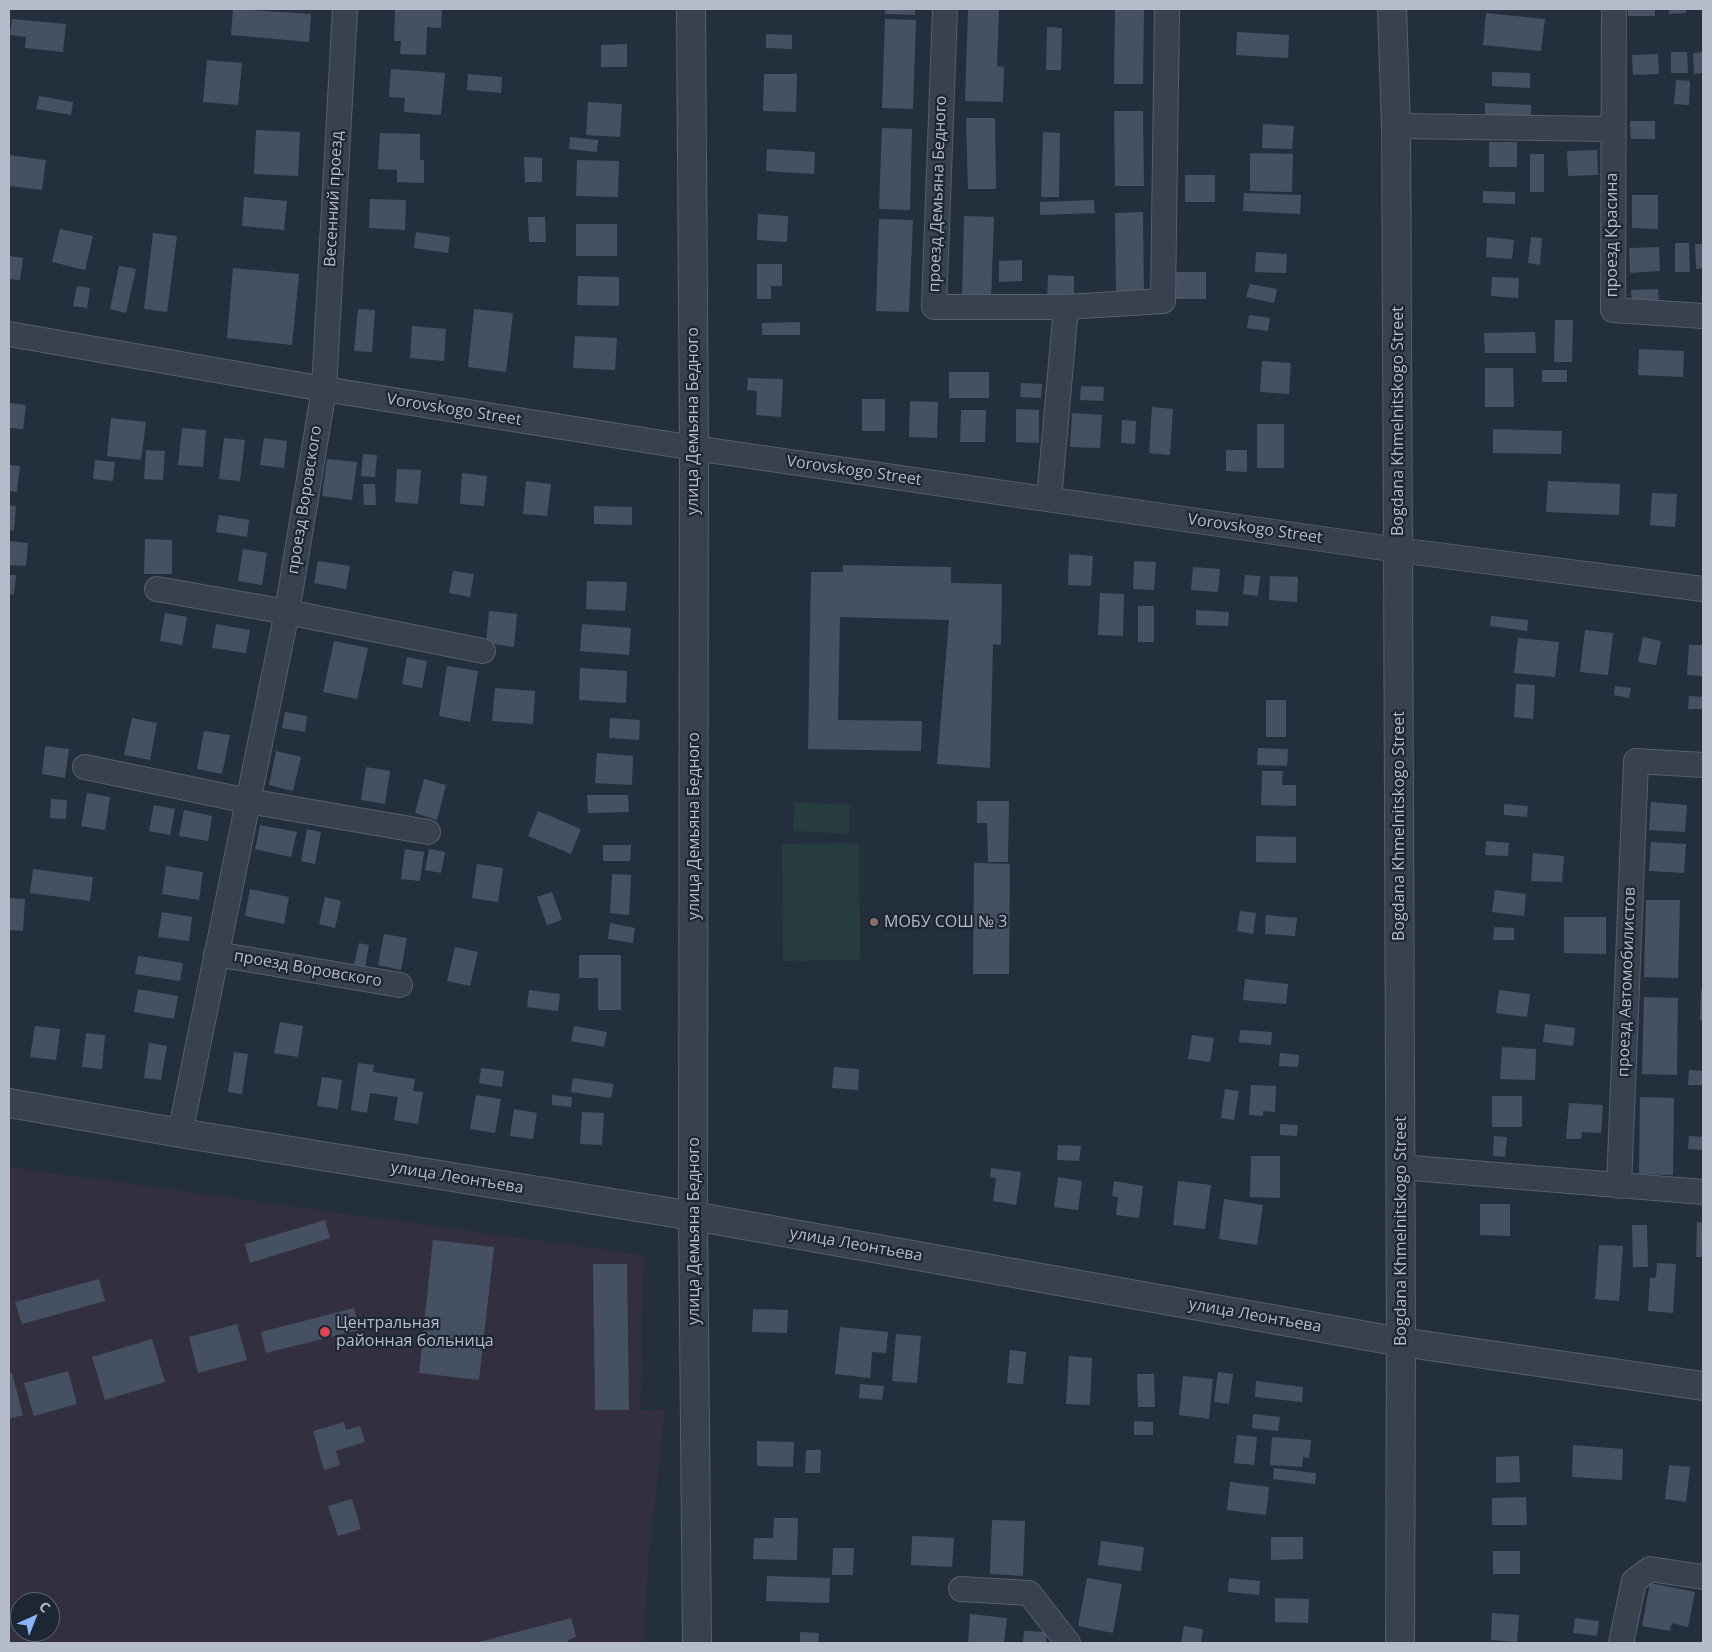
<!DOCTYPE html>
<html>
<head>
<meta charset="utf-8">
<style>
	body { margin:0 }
	#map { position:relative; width:1712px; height:1652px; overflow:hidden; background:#242f3e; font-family:"Open Sans",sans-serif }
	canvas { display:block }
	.frame { position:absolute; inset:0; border:10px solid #b4bcc9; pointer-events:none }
	.north { position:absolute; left:10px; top:1592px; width:50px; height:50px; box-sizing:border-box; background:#1d2633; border:1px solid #59626f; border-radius:50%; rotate:44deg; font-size:14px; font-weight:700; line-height:20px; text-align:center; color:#b4bcc9 }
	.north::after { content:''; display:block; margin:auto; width:18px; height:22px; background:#8ab4f8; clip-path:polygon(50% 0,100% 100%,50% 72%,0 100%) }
</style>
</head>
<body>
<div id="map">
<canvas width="1712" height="1652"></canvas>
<div class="frame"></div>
<div class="north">С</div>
</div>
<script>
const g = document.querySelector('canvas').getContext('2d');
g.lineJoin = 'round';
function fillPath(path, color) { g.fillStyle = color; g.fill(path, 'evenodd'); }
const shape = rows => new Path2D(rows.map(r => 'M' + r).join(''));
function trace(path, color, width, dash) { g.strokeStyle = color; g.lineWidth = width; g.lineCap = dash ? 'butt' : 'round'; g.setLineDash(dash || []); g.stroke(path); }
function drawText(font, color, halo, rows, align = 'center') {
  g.font = font + ' "Open Sans",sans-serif'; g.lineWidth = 4.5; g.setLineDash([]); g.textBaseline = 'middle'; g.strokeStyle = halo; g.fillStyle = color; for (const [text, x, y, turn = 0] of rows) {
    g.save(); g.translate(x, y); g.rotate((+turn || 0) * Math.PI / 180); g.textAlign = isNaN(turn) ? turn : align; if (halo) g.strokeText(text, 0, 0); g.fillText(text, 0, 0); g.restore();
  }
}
const medical = shape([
	[9,1167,643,1255,641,1411,665,1409,648,1565,643,1643,9,1643],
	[20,1602,50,1602,50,1632,20,1632]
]);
const green = shape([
	[794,802,850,805,849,834,793,831],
	[859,843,860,960,783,961,782,844]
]);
const building = shape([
	[233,9,311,14,309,42,231,35],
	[395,9,442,9,441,28,427,27,426,55,400,54,401,41,394,41],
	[885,9,915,9,915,15,885,14],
	[968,9,999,9,997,66,1004,67,1003,102,965,101],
	[1115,9,1144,10,1143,84,1114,84],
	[1628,9,1655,9,1655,16,1628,16],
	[1669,9,1686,9,1686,13,1669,14],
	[1486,13,1545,19,1541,51,1483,45],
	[12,19,66,24,63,52,25,48,26,37,10,35],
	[885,19,916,20,913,109,882,108],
	[1047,27,1062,28,1061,70,1046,70],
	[1237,32,1289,35,1288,58,1236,55],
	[766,34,792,35,792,49,766,48],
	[627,44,627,67,601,67,601,45],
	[1671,52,1687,52,1688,73,1671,73],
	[1703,52,1703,73,1694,74,1693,53],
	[1658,54,1659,74,1633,75,1632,55],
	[207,60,242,63,238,105,203,102],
	[391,69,445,73,441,115,404,112,405,98,389,97],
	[1492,72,1530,73,1530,88,1492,86],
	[468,74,502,77,501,93,467,90],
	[764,74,797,74,796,112,763,111],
	[1676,80,1690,81,1689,105,1674,104],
	[39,96,73,102,71,115,36,109],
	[588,102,622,104,620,137,586,135],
	[1485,103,1531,105,1531,120,1485,118],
	[1114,111,1143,111,1144,186,1115,186],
	[966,118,995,118,996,189,968,189],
	[1630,121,1655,121,1655,139,1631,139],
	[1263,124,1294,126,1292,149,1262,148],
	[882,128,912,129,910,210,879,209],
	[256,130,300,132,298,176,254,174],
	[1043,132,1060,133,1059,197,1041,197],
	[380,133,420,134,420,160,424,160,424,183,397,182,397,170,378,169],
	[570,137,598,140,597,152,569,149],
	[1489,142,1517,142,1517,167,1489,167],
	[767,149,815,152,814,174,766,171],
	[1597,150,1598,175,1568,176,1567,151],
	[1250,153,1293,154,1292,192,1250,191],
	[1530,154,1544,154,1544,192,1530,192],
	[9,155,46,160,42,190,9,186],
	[524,157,542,158,542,182,525,182],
	[577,160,619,161,618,197,576,196],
	[1185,175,1215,175,1215,202,1185,202],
	[1483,191,1515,192,1515,204,1483,203],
	[1244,193,1301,195,1300,214,1243,211],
	[1632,195,1658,195,1658,229,1632,228],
	[244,197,287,201,284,230,242,226],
	[370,199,406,200,405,230,369,228],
	[1094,200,1095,213,1040,215,1040,202],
	[1143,212,1144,293,1116,293,1115,213],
	[758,214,788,216,787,242,757,240],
	[964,216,994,217,991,301,962,300],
	[528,217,545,217,546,242,529,242],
	[879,219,913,220,909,312,876,311],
	[576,224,617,224,617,256,576,256],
	[60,229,93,236,85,270,52,262],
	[416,232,450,237,448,253,414,248],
	[153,233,177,236,167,312,144,309],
	[1487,237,1514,240,1512,259,1486,257],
	[1531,237,1542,238,1540,265,1528,263],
	[1675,243,1689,243,1690,272,1675,272],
	[1695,244,1703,244,1703,268,1696,269],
	[1659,247,1660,271,1630,273,1629,248],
	[1256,252,1287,254,1286,273,1255,272],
	[9,256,23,258,20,280,9,279],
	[1022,260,1022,281,999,282,999,261],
	[757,264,782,264,782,286,771,286,771,299,757,299],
	[119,266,136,269,126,313,110,309],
	[233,268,299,274,292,345,227,338],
	[1175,272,1206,272,1206,299,1175,299],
	[1048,275,1074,276,1074,300,1047,299],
	[578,276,619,277,619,306,577,305],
	[1492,277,1519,278,1518,298,1491,296],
	[1250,284,1277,289,1274,303,1246,297],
	[77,286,90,288,87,308,73,306],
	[1658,289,1659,302,1632,304,1631,290],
	[358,309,375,310,372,352,354,351],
	[474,309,513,313,506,372,468,367],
	[1249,315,1270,318,1268,331,1247,328],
	[1555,320,1573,320,1572,362,1554,362],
	[800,322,800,335,762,335,762,323],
	[412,326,446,329,444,361,410,358],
	[1535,332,1536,353,1485,353,1484,333],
	[575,336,617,338,615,370,573,368],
	[1639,349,1684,351,1683,377,1638,375],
	[1262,361,1291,363,1289,394,1260,392],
	[1485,368,1513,368,1514,407,1485,407],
	[1542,370,1567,370,1567,382,1542,382],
	[949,372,989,372,989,398,949,398],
	[748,378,783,379,781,417,756,415,757,391,747,390],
	[1021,383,1042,384,1041,398,1020,397],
	[1081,386,1104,387,1103,401,1080,400],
	[862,399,885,399,885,431,862,431],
	[910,401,938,402,937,438,909,437],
	[9,403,26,405,23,429,9,428],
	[1152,407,1173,409,1170,455,1149,453],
	[1016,409,1039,410,1039,443,1016,442],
	[961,410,986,410,985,442,960,442],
	[1072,413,1102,415,1100,448,1070,447],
	[111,418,146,422,141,460,107,456],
	[1122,420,1136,421,1135,444,1121,443],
	[1257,424,1284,424,1284,468,1257,468],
	[182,428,206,430,203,467,178,465],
	[1493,429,1562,431,1561,454,1493,453],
	[224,438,245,440,240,481,219,479],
	[264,438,287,441,284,468,260,465],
	[146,450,165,451,163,480,144,479],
	[1226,450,1247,450,1247,472,1226,471],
	[363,454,377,455,375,477,361,476],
	[327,459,357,462,352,500,322,496],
	[95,460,115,462,113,481,93,479],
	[9,465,20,466,17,492,9,491],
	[397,469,421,470,418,504,395,502],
	[462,473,487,476,484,506,460,504],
	[526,481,551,484,547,516,523,514],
	[1548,481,1620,484,1619,515,1546,512],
	[363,484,375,484,376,505,364,505],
	[1652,493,1677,494,1675,527,1650,525],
	[9,505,16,506,14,531,9,530],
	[594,506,632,507,632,525,594,524],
	[219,515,249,520,247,537,216,532],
	[145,539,172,540,172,574,144,574],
	[9,541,28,543,26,566,9,565],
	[243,549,267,553,262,585,238,581],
	[1069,554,1093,556,1091,586,1068,585],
	[318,561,350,566,346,589,314,583],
	[1134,561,1156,562,1154,590,1133,589],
	[843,565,951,567,951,583,1002,584,1001,645,993,644,990,768,937,764,949,620,840,617,838,720,922,721,921,751,808,749,811,572,843,572],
	[1193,567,1220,569,1218,592,1191,590],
	[453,571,474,574,470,597,449,593],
	[9,575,16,575,14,595,9,594],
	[1245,575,1260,576,1258,596,1243,594],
	[1270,576,1298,577,1297,602,1269,600],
	[587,581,627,582,625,611,586,609],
	[1100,593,1124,594,1123,636,1098,635],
	[1138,606,1154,606,1154,642,1138,642],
	[1196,610,1229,612,1228,626,1196,625],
	[489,611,517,614,514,647,486,643],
	[165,613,187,617,182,645,160,641],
	[1491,616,1528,620,1527,631,1490,626],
	[216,624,250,630,246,653,212,648],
	[582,624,631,628,629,655,580,651],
	[1585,630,1613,633,1608,675,1580,672],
	[1643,637,1661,641,1656,665,1638,662],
	[1518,638,1559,642,1555,677,1514,673],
	[334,641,368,648,357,699,323,692],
	[1689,645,1703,645,1703,676,1687,675],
	[407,657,427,661,422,688,402,684],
	[447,666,478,671,470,722,439,716],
	[580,668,627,671,626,703,579,700],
	[1516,684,1535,685,1533,719,1514,717],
	[1615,686,1631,688,1629,698,1614,695],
	[495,688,535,691,533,724,492,721],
	[1689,696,1703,697,1703,709,1688,709],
	[1266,700,1286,700,1286,737,1266,737],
	[285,712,307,716,305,732,282,728],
	[132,718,157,723,150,760,124,755],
	[610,718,640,720,639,740,609,738],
	[204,731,230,735,222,774,197,769],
	[45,746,69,749,65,778,42,774],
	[1258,748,1288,749,1287,766,1257,765],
	[276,751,301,757,293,791,269,785],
	[597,753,633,756,632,785,595,783],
	[366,767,390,771,385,804,361,800],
	[1262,771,1283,771,1282,785,1296,785,1296,806,1261,805],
	[424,779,446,785,437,820,415,813],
	[87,793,110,797,105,830,81,826],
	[587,795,628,795,629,812,588,813],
	[51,799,67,800,66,819,50,818],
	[977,801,1009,801,1008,862,988,862,987,823,977,823],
	[1651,802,1687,805,1685,832,1649,830],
	[1504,804,1528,806,1527,817,1504,815],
	[154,805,175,809,170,835,149,831],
	[184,810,212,816,208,841,179,836],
	[538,811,581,829,571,854,528,836],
	[260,825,297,832,291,857,255,849],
	[307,829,321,832,315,864,301,861],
	[1256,836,1296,837,1296,863,1256,862],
	[1486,841,1509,843,1508,856,1485,855],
	[1651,842,1686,844,1684,873,1649,871],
	[603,845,631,845,630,861,603,861],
	[405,849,424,852,420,881,401,879],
	[429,849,445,852,441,873,425,870],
	[1533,853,1564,856,1562,882,1531,881],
	[974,863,1010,864,1009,974,973,974],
	[477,864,503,868,498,902,472,898],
	[166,866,203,872,199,900,162,894],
	[33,869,93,877,90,901,30,893],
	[612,874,631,875,629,915,610,913],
	[250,889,289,897,284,924,245,916],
	[1495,890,1526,894,1524,916,1492,912],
	[552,892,562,920,547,925,537,897],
	[325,897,341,901,335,928,319,924],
	[9,898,25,899,23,931,9,930],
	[1646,900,1680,900,1678,978,1644,977],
	[1240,911,1256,913,1253,934,1237,931],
	[162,912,192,917,189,941,158,937],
	[1266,915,1297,918,1295,936,1265,934],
	[1564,917,1606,917,1606,954,1564,953],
	[610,923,635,928,633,943,608,939],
	[1494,927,1514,928,1514,940,1493,940],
	[384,934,407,938,401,970,378,965],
	[359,943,369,945,365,967,354,964],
	[455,947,478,952,470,986,447,981],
	[579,955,621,955,621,1010,598,1010,598,978,579,978],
	[138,956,183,963,180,981,135,974],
	[1245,979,1288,984,1286,1004,1243,1000],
	[138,989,178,996,174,1019,134,1012],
	[529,990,560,994,558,1011,527,1007],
	[1499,990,1530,994,1527,1017,1496,1013],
	[1701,990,1703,991,1703,1020,1700,1020],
	[1644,997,1678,998,1677,1075,1642,1074],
	[280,1022,303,1026,298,1057,274,1053],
	[1545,1024,1575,1028,1573,1046,1543,1042],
	[35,1026,60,1029,56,1060,30,1057],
	[574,1026,607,1032,604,1047,571,1041],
	[1240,1030,1272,1032,1271,1045,1239,1042],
	[86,1033,105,1035,102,1069,82,1067],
	[1192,1035,1214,1038,1210,1062,1188,1059],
	[149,1043,167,1046,161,1080,144,1078],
	[1502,1047,1536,1049,1535,1080,1500,1079],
	[234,1052,248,1054,242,1094,228,1092],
	[1280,1053,1299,1055,1298,1067,1279,1066],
	[358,1063,374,1065,373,1072,415,1079,413,1091,423,1092,418,1124,394,1120,398,1097,370,1093,367,1113,351,1110],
	[834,1067,859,1069,858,1090,832,1088],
	[481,1068,504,1071,502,1087,479,1083],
	[1689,1070,1703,1071,1703,1085,1688,1085],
	[322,1077,342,1080,338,1109,317,1106],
	[573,1078,614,1084,611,1098,571,1092],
	[1251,1085,1276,1086,1275,1112,1263,1111,1263,1116,1249,1115],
	[1225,1089,1239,1091,1234,1120,1221,1118],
	[476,1095,501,1099,495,1133,470,1129],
	[552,1095,572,1097,571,1107,552,1105],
	[1492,1096,1522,1096,1522,1127,1492,1127],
	[1640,1097,1674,1098,1673,1175,1639,1174],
	[1569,1103,1603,1105,1601,1133,1582,1132,1581,1139,1566,1139],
	[514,1109,537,1113,533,1139,510,1136],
	[582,1112,604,1113,602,1145,580,1144],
	[1280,1124,1298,1125,1297,1136,1280,1135],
	[1494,1136,1507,1137,1505,1157,1493,1156],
	[1689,1136,1703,1137,1703,1150,1688,1149],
	[1058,1145,1081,1146,1079,1161,1057,1160],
	[1251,1156,1280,1156,1280,1198,1250,1197],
	[991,1168,1021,1172,1016,1205,993,1201,996,1178,990,1177],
	[1058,1177,1082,1181,1078,1210,1054,1207],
	[1114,1181,1143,1186,1139,1218,1116,1215,1118,1197,1112,1196],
	[1178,1181,1211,1185,1205,1229,1173,1225],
	[1224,1199,1263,1205,1257,1245,1219,1239],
	[1480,1204,1510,1204,1510,1236,1480,1235],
	[325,1220,330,1238,250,1263,245,1244],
	[1697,1222,1703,1223,1703,1257,1696,1257],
	[1632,1225,1647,1225,1648,1267,1633,1267],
	[433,1240,494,1247,479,1380,419,1373],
	[1599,1245,1623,1246,1619,1301,1595,1299],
	[1657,1263,1676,1264,1673,1313,1648,1311,1650,1278,1656,1278],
	[593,1264,627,1264,629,1410,595,1410],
	[99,1279,105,1301,22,1324,15,1302],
	[354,1308,359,1330,266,1353,261,1332],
	[753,1309,788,1310,787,1333,752,1332],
	[237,1324,247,1360,198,1373,189,1337],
	[840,1327,888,1332,886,1353,872,1352,870,1378,835,1374],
	[896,1334,921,1336,917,1383,892,1381],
	[152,1339,165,1382,105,1400,92,1357],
	[1010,1350,1026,1352,1023,1384,1007,1383],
	[1069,1356,1092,1358,1090,1405,1066,1404],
	[68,1371,77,1404,34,1416,24,1383],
	[1218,1372,1233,1374,1229,1404,1214,1402],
	[12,1373,23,1415,9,1419,9,1374],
	[1137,1374,1154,1374,1155,1407,1138,1407],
	[1183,1376,1213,1379,1209,1419,1179,1415],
	[1256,1381,1303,1387,1302,1402,1255,1397],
	[860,1384,884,1386,882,1400,859,1398],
	[1253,1414,1280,1417,1278,1431,1252,1428],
	[1134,1421,1153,1422,1153,1435,1134,1435],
	[344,1422,346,1430,360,1426,365,1442,336,1451,340,1465,324,1470,313,1431],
	[1237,1435,1257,1437,1254,1465,1234,1463],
	[1272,1437,1311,1440,1309,1458,1303,1457,1302,1467,1270,1465],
	[757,1441,794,1442,793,1467,757,1466],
	[1573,1445,1623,1449,1622,1480,1572,1477],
	[806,1450,821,1450,820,1473,805,1473],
	[1519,1456,1520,1482,1496,1483,1496,1457],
	[1669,1465,1690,1467,1686,1502,1665,1499],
	[1274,1468,1316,1473,1315,1484,1273,1479],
	[1230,1482,1269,1487,1266,1515,1227,1510],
	[1526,1497,1527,1525,1492,1525,1492,1498],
	[352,1499,361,1529,338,1536,328,1506],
	[774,1518,798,1518,797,1560,753,1559,754,1538,773,1538],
	[992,1520,1025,1521,1023,1576,990,1574],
	[912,1536,954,1538,952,1567,911,1565],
	[1271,1537,1303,1537,1303,1559,1271,1560],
	[1101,1541,1144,1547,1141,1571,1098,1565],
	[833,1548,854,1548,853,1575,832,1575],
	[1493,1551,1520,1551,1520,1574,1493,1574],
	[767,1576,830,1578,829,1603,766,1601],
	[1087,1578,1122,1584,1113,1633,1078,1626],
	[1229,1578,1260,1581,1259,1595,1228,1592],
	[1650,1583,1695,1592,1688,1627,1672,1623,1670,1631,1642,1626],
	[1275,1598,1309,1599,1308,1623,1275,1622],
	[1492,1613,1519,1615,1517,1642,1491,1640],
	[970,1614,1007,1618,1004,1643,968,1643],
	[571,1618,576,1637,568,1640,568,1643,475,1643],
	[1575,1618,1599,1621,1597,1636,1573,1633],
	[1184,1626,1203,1629,1201,1643,1181,1643],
	[1024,1631,1047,1632,1046,1643,1023,1643],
	[800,1632,819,1633,818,1643,800,1643]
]);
const minor = shape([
	[945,9,934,307,1066,307,1049,499],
	[1614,9,1613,310,1703,316],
	[1396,126,1612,129],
	[1066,307,1163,301,1167,9],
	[9,334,324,389,694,448,1398,550,1703,589],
	[157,589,287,612,483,651],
	[85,767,248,801,428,832],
	[216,954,400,985],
	[180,1133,287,612,324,389,345,9],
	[1400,1167,1703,1192],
	[1619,1186,1636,761,1703,765],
	[961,1589,1029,1593,1068,1643],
	[1621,1643,1634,1581,1650,1569,1703,1577]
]);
const tertiary = shape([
	[691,9,694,448,693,1216,697,1643],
	[1392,9,1396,126,1398,550,1401,1342,1400,1643],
	[9,1103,180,1133,693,1216,1401,1342,1703,1386]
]);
const markers = [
	[874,922,5,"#8d6e63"],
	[325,1332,6,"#e0444e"]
];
const streetNames = [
	["проезд Демьяна Бедного",938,194,-88],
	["Весенний проезд",334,199,-87],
	["проезд Красина",1612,235,-90],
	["Vorovskogo Street",454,410,9],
	["улица Демьяна Бедного",693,421,-90],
	["Bogdana Khmelnitskogo Street",1398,421,-90],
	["Vorovskogo Street",854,471,8],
	["проезд Воровского",305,500,-81],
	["Vorovskogo Street",1255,529,8],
	["улица Демьяна Бедного",694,826,-90],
	["Bogdana Khmelnitskogo Street",1399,826,-90],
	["проезд Воровского",308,969,10],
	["проезд Автомобилистов",1627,982,-88],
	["улица Леонтьева",457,1178,9],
	["улица Демьяна Бедного",694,1231,-90],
	["Bogdana Khmelnitskogo Street",1401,1231,-90],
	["улица Леонтьева",856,1245,10],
	["улица Леонтьева",1255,1316,10]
];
const poiNames = [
	["МОБУ СОШ № 3",884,922],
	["Центральная",336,1323],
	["районная больница",336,1341]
];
fillPath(medical, '#32303f');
fillPath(green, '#263c3f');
fillPath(building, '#455162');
trace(minor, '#565f6c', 26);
trace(tertiary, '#565f6c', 30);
trace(minor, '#38414e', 24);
trace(tertiary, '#38414e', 28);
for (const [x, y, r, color] of markers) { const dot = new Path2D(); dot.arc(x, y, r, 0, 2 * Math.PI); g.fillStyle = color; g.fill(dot); trace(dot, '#1d2633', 2); }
drawText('16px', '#b4bcc9', '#1d2633', streetNames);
drawText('16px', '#b4bcc9', '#1d2633', poiNames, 'left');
</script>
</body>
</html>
